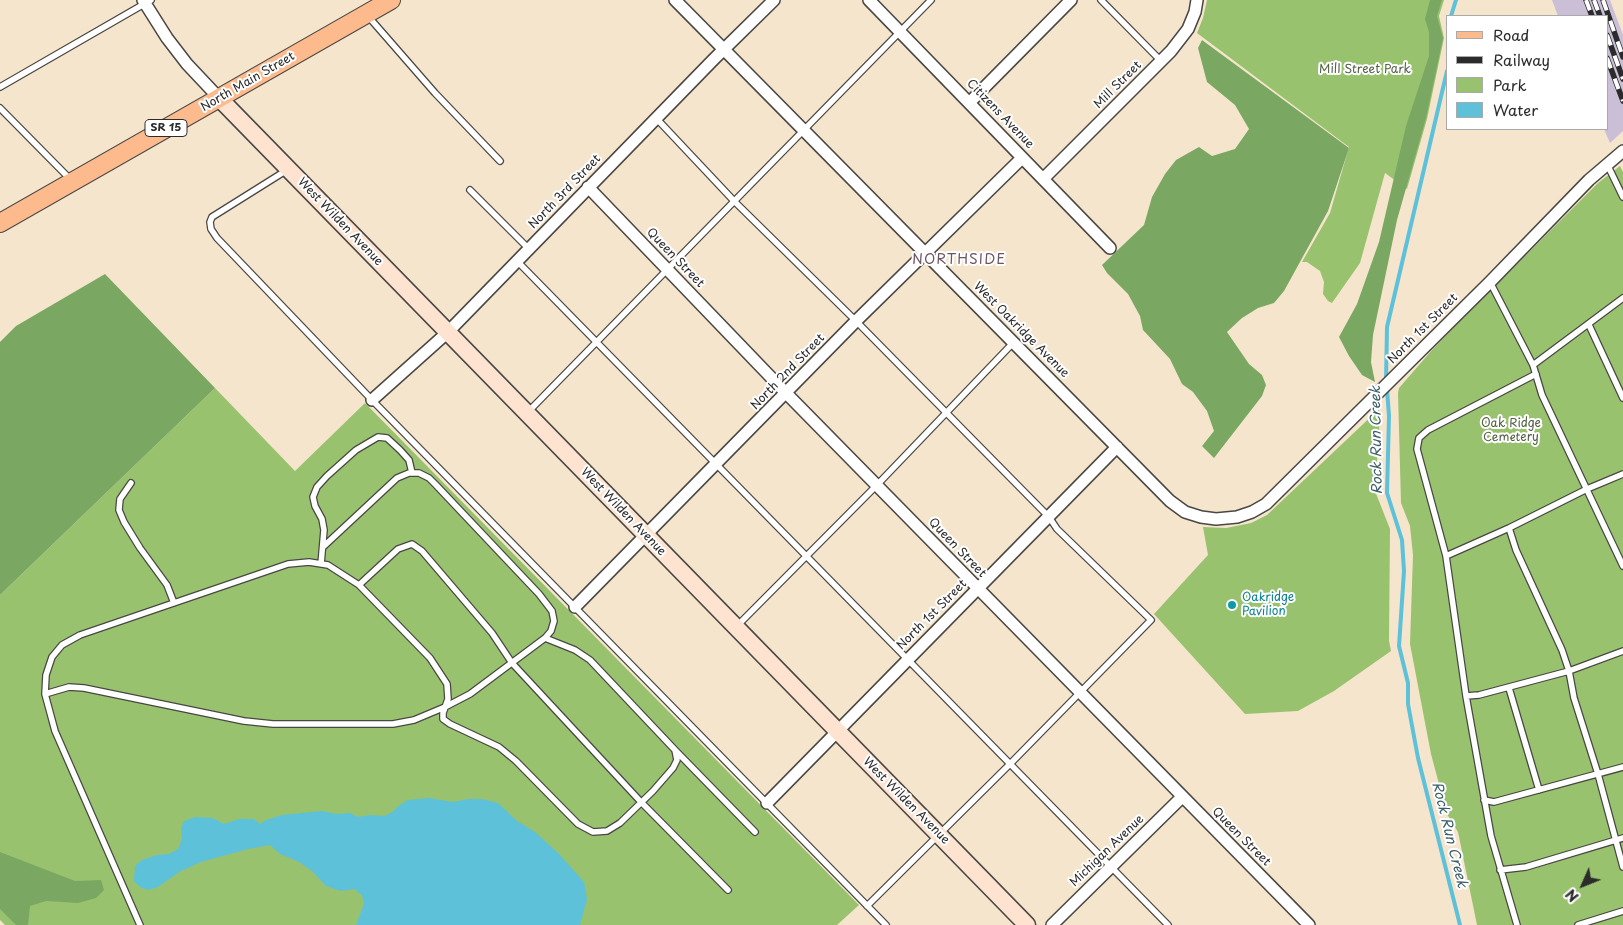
<!DOCTYPE html>
<html>
<head>
<meta charset="utf-8">
<style>
	body { margin:0 }
	#map { position:relative; width:1623px; height:925px; overflow:hidden; background:#f5e5cd; font-family:"Playpen Sans",sans-serif }
	canvas { display:block }
	.legend { position:absolute; left:1446px; top:15px; width:162px; height:115px; box-sizing:border-box; background:#fff; border:1px solid #aaa; margin:0; padding:6px 9px; list-style:none; font-size:15px; color:#2b2b2b }
	.legend li { display:flex; align-items:center; gap:10px; height:25px }
	.legend b { width:25px; border:1px solid #aaa }
	.north { position:absolute; left:1558px; top:860px; width:50px; height:50px; -webkit-text-stroke:4px #fff; paint-order:stroke; rotate:226deg; font-size:14px; font-weight:700; line-height:20px; text-align:center; color:#2b2b2b }
	.north::after { content:''; display:block; margin:auto; width:18px; height:22px; background:#2b2b2b; clip-path:polygon(50% 0,100% 100%,50% 72%,0 100%) }
</style>
</head>
<body>
<div id="map">
<canvas width="1623" height="925"></canvas>
<ul class="legend">
<li><b style="height:6px;background:#fcba8d"></b>Road</li>
<li><b style="height:6px;background:#2b2b2b"></b>Railway</li>
<li><b style="height:14px;background:#99c26f"></b>Park</li>
<li><b style="height:14px;background:#5dc1da"></b>Water</li>
</ul>
<div class="north">N</div>
</div>
<script>
const g = document.querySelector('canvas').getContext('2d');
g.lineJoin = 'round';
function fillPath(path, color) { g.fillStyle = color; g.fill(path, 'evenodd'); }
const shape = rows => new Path2D(rows.map(r => 'M' + r).join(''));
function trace(path, color, width, dash) { g.strokeStyle = color; g.lineWidth = width; g.lineCap = dash ? 'butt' : 'round'; g.setLineDash(dash || []); g.stroke(path); }
function drawText(font, color, halo, rows, align = 'center') {
  g.font = font + ' "Playpen Sans",sans-serif'; g.lineWidth = 4; g.setLineDash([]); g.textBaseline = 'middle'; g.strokeStyle = halo; g.fillStyle = color; for (const [text, x, y, turn = 0] of rows) {
    g.save(); g.translate(x, y); g.rotate((+turn || 0) * Math.PI / 180); g.textAlign = isNaN(turn) ? turn : align; if (halo) g.strokeText(text, 0, 0); g.fillText(text, 0, 0); g.restore();
  }
}
const industrial = shape([
	[1552,0,1610,0,1623,35,1623,131,1610,143,1604,129,1607,129,1607,16,1558,16]
]);
const green = shape([
	[1207,0,1444,0,1439,16,1444,38,1427,119,1407,189,1385,173,1360,263,1332,303,1328,301,1323,294,1324,282,1320,271,1307,262,1302,262,1330,213,1349,147,1197,33,1203,18],
	[1620,166,1623,172,1623,925,1477,925,1458,832,1447,814,1431,754,1410,644,1413,555,1410,526,1401,503,1398,393,1399,388,1432,350,1459,322,1598,183],
	[215,388,295,471,365,403,859,905,837,925,5,925,0,920,0,595],
	[1379,409,1380,416,1375,491,1390,529,1389,641,1391,651,1334,691,1298,711,1245,714,1154,614,1208,555,1203,527,1226,528,1251,523,1267,515]
]);
const forest = shape([
	[1430,0,1442,0,1437,16,1443,38,1426,118,1397,220,1373,335,1371,362,1375,382,1362,375,1349,356,1339,337,1357,304,1379,242,1406,126,1429,56,1429,32,1425,19],
	[1202,40,1349,148,1328,211,1284,291,1274,303,1258,308,1242,318,1227,332,1249,364,1262,375,1266,385,1262,396,1214,458,1202,446,1214,431,1207,411,1193,392,1182,384,1170,359,1143,330,1140,316,1128,294,1107,273,1102,265,1144,225,1152,197,1165,174,1176,160,1199,147,1212,156,1235,149,1249,129,1235,105,1207,82,1198,48],
	[105,274,215,388,0,595,0,342,16,326],
	[0,852,75,881,101,880,104,890,96,898,78,903,46,901,30,906,28,925,16,925,0,909]
]);
const water = shape([
	[429,798,453,802,468,799,482,799,498,803,517,821,535,832,558,853,584,882,587,899,580,925,356,925,364,904,362,895,354,889,341,891,326,886,312,871,299,862,280,854,270,845,248,849,201,862,179,872,158,887,148,890,140,887,134,881,135,866,142,860,157,855,169,854,178,849,182,839,181,829,184,821,195,817,213,818,224,824,239,819,254,819,260,824,266,820,282,815,322,811,336,814,350,813,358,817,370,815,384,816,391,813,400,805,408,800]
]);
const stream = shape([
	[1451,16,1456,0],
	[1386,382,1387,327,1447,71],
	[1387,389,1389,416,1387,493,1402,540,1404,571,1399,646,1408,683,1408,704,1418,758,1460,925]
]);
const lane = shape([
	[1101,0,1161,61],
	[367,15,435,93,500,161],
	[0,87,151,0],
	[0,108,71,180],
	[656,118,735,202,856,321,1049,517,1057,529,1151,620,1010,764,867,906],
	[1607,164,1623,197],
	[287,170,212,217,210,222,211,229,217,238,372,400,886,925],
	[470,190,529,249],
	[517,261,1168,925],
	[1490,282,1533,365,1542,395,1623,566],
	[1589,325,1623,398],
	[1533,365,1623,298],
	[528,412,931,0],
	[131,483,120,499,119,510,124,522,140,548,167,585,174,603],
	[1509,528,1516,550,1562,650,1569,671,1574,698,1598,774,1623,867],
	[1446,556,1509,528,1587,489,1623,474],
	[321,564,324,530,322,519,315,506,313,497,317,487,327,476,356,450,378,437,387,438,400,450,409,460,412,473],
	[359,585,398,549,412,544,422,551,492,633,512,663,641,802,728,890],
	[737,626,877,485,1013,343],
	[1509,688,1539,790],
	[45,694,69,687,84,688,244,721,273,724,393,724,414,720,445,707,470,694,545,638,551,631,554,621,552,611,539,594,436,485,429,478,419,473,409,473,397,478,323,547],
	[1466,696,1479,695,1569,671,1623,651],
	[676,751,755,832],
	[1484,800,1494,802,1623,767],
	[1500,870,1526,867,1623,838],
	[140,925,55,731,45,694,46,675,52,657,62,645,80,635,288,564,309,562,328,565,359,585,430,658,447,684,448,699,443,713,443,719,450,724,499,747,516,761,578,824,593,832,607,831,620,823,653,791,673,768,677,760,675,750,590,660,575,650,545,638],
	[1517,925,1491,836,1466,696,1446,556,1417,449,1419,438,1428,430,1536,374],
	[1578,925,1623,911]
]);
const street = shape([
	[143,0,167,38,187,64,219,98],
	[675,0,1170,501,1185,512,1201,517,1216,519,1237,517,1252,512,1266,504,1490,282,1589,180,1623,151],
	[869,0,1110,248],
	[970,102,1071,0],
	[1043,179,1171,51,1188,29,1195,12,1197,0],
	[588,187,786,393,1309,925],
	[372,400,448,332,714,59,774,0],
	[575,607,856,321,1022,158],
	[767,803,1117,447],
	[1052,925,1182,797]
]);
const secondary = shape([
	[219,98,1027,925]
]);
const primary = shape([
	[0,223,391,0]
]);
const rail = shape([
	[1586,0,1592,16],
	[1594,0,1600,16],
	[1603,0,1623,57],
	[1607,35,1623,79],
	[1607,58,1623,101]
]);
const markers = [
	[1232,605,5,"#0f9aa8"]
];
const shields = [
	[166,128,42]
];
const shieldNames = [
	["SR 15",166,128]
];
const parkNames = [
	["Mill Street Park",1365,70],
	["Oak Ridge",1511,424],
	["Cemetery",1511,438]
];
const streetNames = [
	["North Main Street",248,82,-30],
	["Mill Street",1118,85,-45],
	["Citizens Avenue",1000,114,46],
	["North 3rd Street",565,192,-46],
	["West Wilden Avenue",340,222,46],
	["Queen Street",675,258,46],
	["North 1st Street",1423,329,-45],
	["West Oakridge Avenue",1021,330,45],
	["North 2nd Street",788,372,-46],
	["West Wilden Avenue",623,512,46],
	["Queen Street",957,548,46],
	["North 1st Street",932,615,-45],
	["West Wilden Avenue",906,801,45],
	["Queen Street",1241,837,45],
	["Michigan Avenue",1107,851,-44]
];
const cultureNames = [
	["Oakridge",1242,598],
	["Pavilion",1242,612]
];
const neighbourhoodNames = [
	["NORTHSIDE",959,260]
];
const waterNames = [
	["Rock Run Creek",1377,440,-91],
	["Rock Run Creek",1449,835,76]
];
fillPath(industrial, '#cabfd6');
fillPath(green, '#99c26f');
fillPath(forest, '#7aa862');
fillPath(water, '#5dc1da');
trace(stream, '#5dc1da', 4);
trace(lane, '#494743', 8);
trace(street, '#494743', 14);
trace(secondary, '#494743', 19);
trace(primary, '#494743', 20);
trace(lane, '#fff', 5.5);
trace(street, '#fff', 11);
trace(secondary, '#fee3d1', 16);
trace(primary, '#fcba8d', 18);
trace(rail, '#2b2b2b', 5.5);
trace(rail, '#fff', 4, [11]);
for (const [x, y, r, color] of markers) { const dot = new Path2D(); dot.arc(x, y, r, 0, 2 * Math.PI); g.fillStyle = color; g.fill(dot); trace(dot, '#fff', 2); }
for (const [x, y, w] of shields) { const box = new Path2D(); box.roundRect(x - w / 2, y - 8.5, w, 17, 4); g.fillStyle = '#fff'; g.fill(box); trace(box, '#2b2b2b', 1); }
drawText('bold 11px', '#2b2b2b', null, shieldNames);
drawText('12px', '#526043', '#fff', parkNames);
drawText('12px', '#2b2b2b', '#fff', streetNames);
drawText('12px', '#0d838f', '#fff', cultureNames, 'left');
g.letterSpacing = '1px';
drawText('14px', '#6d5461', '#fff', neighbourhoodNames);
g.letterSpacing = '0px';
drawText('italic 14px', '#3c6068', '#fff', waterNames);
</script>
</body>
</html>
